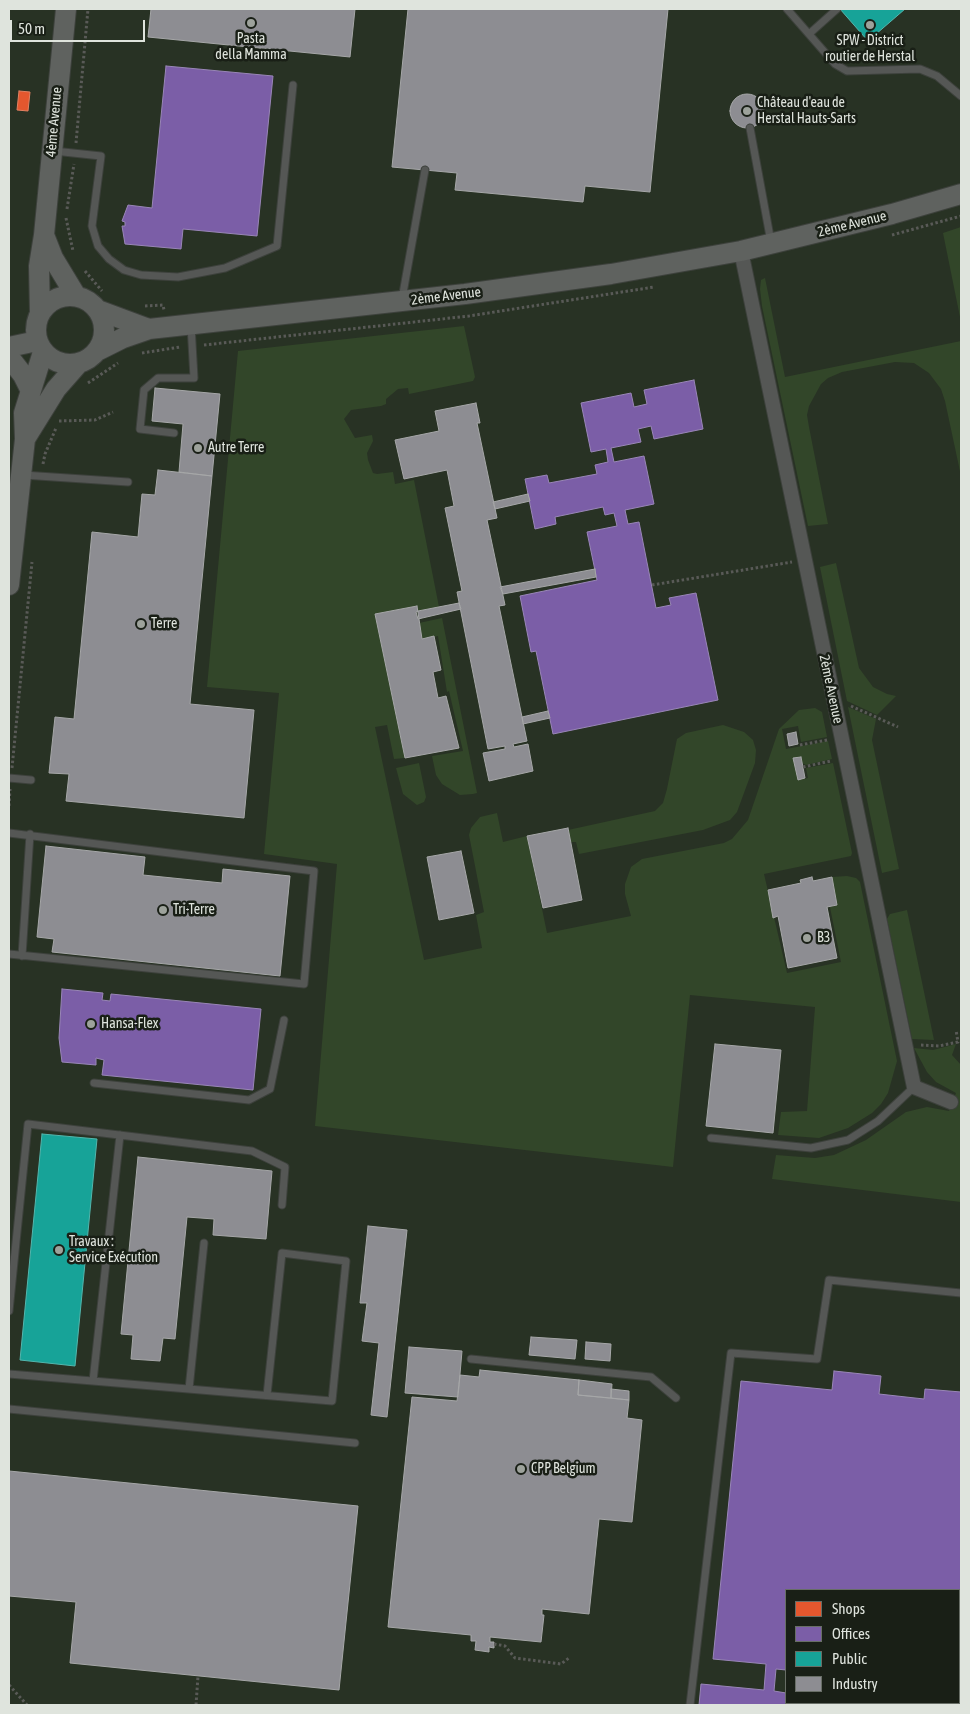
<!DOCTYPE html>
<html>
<head>
<meta charset="utf-8">
<style>
	body { margin:0 }
	#map { position:relative; width:970px; height:1714px; overflow:hidden; background:#232721; font-family:"Asap Condensed",sans-serif }
	canvas { display:block }
	.frame { position:absolute; inset:0; border:10px solid #dfe4dd; pointer-events:none }
	.legend { position:absolute; left:785px; top:1589px; width:175px; height:115px; box-sizing:border-box; background:#191f16; border:1px solid #686e66; margin:0; padding:6px 9px; list-style:none; font-size:15px; color:#dfe4dd }
	.legend li { display:flex; align-items:center; gap:10px; height:25px }
	.legend b { width:25px; border:1px solid #686e66 }
	.scale { position:absolute; left:10px; top:20px; width:135px; height:22px; box-sizing:border-box; border:2px solid #dfe4dd; border-top:0; padding-left:6px; font-size:15px; line-height:18px; white-space:nowrap; color:#dfe4dd; -webkit-text-stroke:4px #191f16; paint-order:stroke }
</style>
</head>
<body>
<div id="map">
<canvas width="970" height="1714"></canvas>
<div class="frame"></div>
<ul class="legend">
<li><b style="height:14px;background:#e4572e"></b>Shops</li>
<li><b style="height:14px;background:#7b5ea7"></b>Offices</li>
<li><b style="height:14px;background:#17a398"></b>Public</li>
<li><b style="height:14px;background:#8d8d92"></b>Industry</li>
</ul>
<div class="scale">50 m</div>
</div>
<script>
const g = document.querySelector('canvas').getContext('2d');
g.lineJoin = 'round';
function fillPath(path, color) { g.fillStyle = color; g.fill(path, 'evenodd'); }
const shape = rows => new Path2D(rows.map(r => 'M' + r).join(''));
function trace(path, color, width, dash) { g.strokeStyle = color; g.lineWidth = width; g.lineCap = dash ? 'butt' : 'round'; g.setLineDash(dash || []); g.stroke(path); }
function drawText(font, color, halo, rows, align = 'center') {
  g.font = font + ' "Asap Condensed",sans-serif'; g.lineWidth = 5; g.setLineDash([]); g.textBaseline = 'middle'; g.strokeStyle = halo; g.fillStyle = color; for (const [text, x, y, turn = 0] of rows) {
    g.save(); g.translate(x, y); g.rotate((+turn || 0) * Math.PI / 180); g.textAlign = isNaN(turn) ? turn : align; if (halo) g.strokeText(text, 0, 0); g.fillText(text, 0, 0); g.restore();
  }
}
const built = shape([
	[9,9,961,9,961,1705,9,1705],
	[786,1590,959,1590,959,1703,786,1703]
]);
const green = shape([
	[961,227,961,322,943,233],
	[765,278,785,377,961,341,961,476,945,401,941,389,929,373,914,363,895,362,842,372,828,378,821,384,809,406,807,415,809,427,828,524,808,526,762,306,760,289,761,280],
	[464,326,475,377,473,381,409,394,408,388,398,389,386,399,386,404,381,406,351,410,344,419,355,438,372,435,373,441,367,453,368,460,373,473,377,474,393,472,395,484,414,480,439,607,418,611,417,606,375,614,405,758,394,759,387,725,375,727,424,960,482,948,476,915,484,912,469,835,471,828,480,817,497,813,503,842,527,836,547,933,631,916,625,894,625,884,631,867,642,859,724,843,732,839,748,820,779,729,799,710,815,708,822,712,827,737,801,742,798,726,782,729,786,749,828,741,832,759,806,765,802,763,801,757,794,758,798,780,808,778,806,768,833,763,852,853,851,856,764,874,787,973,841,962,830,907,837,905,832,877,847,876,856,878,860,882,897,1061,888,1093,881,1104,872,1113,848,1128,819,1138,778,1135,781,1112,807,1111,815,1007,690,995,673,1167,315,1126,337,864,264,854,279,693,207,687,238,351],
	[836,563,859,668,873,687,887,694,896,696,877,715,847,701,820,567],
	[442,618,477,793,473,794,460,795,442,784,436,775,432,756,463,751,449,691,447,692,438,636,422,639,419,623],
	[848,707,876,719,872,740,899,869,882,873],
	[723,725,744,732,753,740,756,750,755,763,737,812,730,820,703,830,579,854,576,842,571,842,568,830,655,811,663,803,667,789,677,739,686,733],
	[419,763,426,797,424,802,417,805,403,794,396,768],
	[907,910,934,1040,912,1039,887,919,890,914],
	[956,1044,952,1055,961,1065,961,1202,772,1179,776,1155,815,1158,834,1155,866,1140,906,1112,927,1107,949,1111,956,1093,936,1082,927,1072,914,1048,933,1050]
]);
const shops = shape([
	[19,91,30,92,28,111,17,110,19,91]
]);
const offices = shape([
	[166,66,273,76,257,236,183,229,181,249,125,244,122,226,125,226,125,222,122,221,128,205,152,208,166,66],
	[694,380,703,429,654,439,651,426,638,429,641,442,611,448,614,462,644,456,654,504,625,510,628,524,639,522,656,608,671,605,669,598,696,593,718,700,553,734,536,651,531,652,520,596,597,580,587,532,617,526,614,513,605,515,603,507,555,517,556,524,535,529,525,479,547,475,549,483,597,474,595,465,608,462,606,449,591,452,581,403,631,393,634,407,647,404,644,390,694,380],
	[62,989,103,993,102,1000,110,1001,111,994,261,1009,253,1090,102,1075,104,1060,96,1058,96,1065,62,1062,59,1038,62,989],
	[834,1371,881,1376,879,1394,924,1399,925,1389,961,1392,961,1663,959,1663,959,1590,786,1590,786,1670,776,1669,774,1691,786,1693,786,1705,699,1705,701,1684,764,1690,766,1664,713,1659,741,1381,832,1390,834,1371]
]);
const public = shape([
	[840,9,905,9,868,41,840,9],
	[42,1134,97,1139,75,1366,20,1360,42,1134]
]);
const industry = shape([
	[151,9,355,9,350,57,148,37,151,9],
	[408,9,668,9,650,192,585,186,583,202,455,190,457,173,392,167,408,9],
	'730 111a17 17 0 1 1 34 0a17 17 0 1 1-34 0Z',
	[155,388,220,394,212,476,179,472,183,424,152,421,155,388],
	[476,403,480,423,477,423,497,518,487,520,505,605,499,606,527,741,513,744,514,747,528,744,533,771,489,781,483,753,505,749,505,746,488,749,457,592,462,591,445,508,454,506,447,470,404,479,395,440,439,431,435,411,476,403],
	[158,470,212,476,190,704,254,710,244,818,66,801,69,774,49,773,55,717,74,719,92,532,138,537,142,494,155,495,158,470],
	[528,494,530,501,495,509,493,502,528,494],
	[595,569,596,577,503,594,500,587,595,569],
	[459,603,461,609,418,619,416,612,418,611,459,603],
	[417,606,422,639,434,636,441,670,433,672,438,698,446,696,459,748,405,758,375,614,417,606],
	[548,711,550,718,523,724,522,717,548,711],
	[796,732,798,744,789,746,787,734,796,732],
	[801,757,805,778,798,780,793,758,801,757],
	[568,828,582,900,543,908,527,836,568,828],
	[46,846,145,857,143,875,222,883,223,869,290,876,280,976,52,952,54,939,37,937,46,846],
	[461,851,474,913,439,920,427,857,461,851],
	[812,877,813,881,832,877,837,905,827,907,837,958,788,968,778,916,773,918,768,890,801,883,800,880,812,877],
	[715,1044,781,1050,773,1133,706,1126,715,1044],
	[138,1157,272,1171,266,1239,213,1235,214,1219,187,1217,175,1339,163,1338,160,1361,131,1359,133,1335,121,1334,138,1157],
	[368,1226,407,1230,387,1417,371,1415,379,1343,362,1341,367,1303,360,1303,368,1226],
	[531,1337,577,1340,575,1359,529,1355,531,1337],
	[586,1342,611,1344,610,1361,585,1359,586,1342],
	[409,1347,462,1351,458,1397,405,1393,409,1347],
	[480,1370,579,1380,578,1395,629,1400,627,1418,642,1420,632,1522,599,1519,589,1614,542,1609,542,1615,544,1615,541,1642,490,1637,490,1642,494,1642,494,1648,489,1647,489,1652,475,1650,476,1641,471,1641,471,1635,388,1627,412,1397,457,1401,460,1375,479,1377,480,1370],
	[579,1380,612,1384,611,1398,578,1395,579,1380],
	[611,1389,629,1391,629,1400,611,1398,611,1389],
	[9,1471,358,1506,339,1690,70,1663,76,1602,9,1596,9,1471]
]);
const path = shape([
	[76,143,88,9],
	[67,209,74,164],
	[66,218,73,251],
	[892,235,961,216],
	[85,271,102,291],
	[145,306,163,305,164,310],
	[204,345,469,316,654,287],
	[142,353,180,347],
	[88,383,118,363],
	[59,421,95,420,113,412],
	[43,464,45,454,56,428],
	[652,585,792,562],
	[851,706,898,727],
	[800,745,827,740],
	[803,767,831,761],
	[12,768,32,562],
	[9,806,10,789],
	[921,1045,939,1046,958,1042,956,1030],
	[494,1644,505,1646,515,1658,561,1664,569,1658],
	[9,1685,27,1705],
	[196,1705,198,1676]
]);
const lane = shape([
	[787,9,835,64,847,71,920,69,937,76,961,96],
	[809,34,837,9],
	[750,128,771,242],
	[54,151,101,156,92,226,98,246,109,259,124,270,141,275,178,277,225,268,277,246,293,85],
	[402,299,425,170],
	[174,433,140,429,144,390,158,378,194,378,191,325],
	[23,475,128,482],
	[9,778,31,780],
	[9,833,314,871,304,984,9,954],
	[22,956,30,834],
	[94,1083,249,1100,270,1089,284,1020],
	[711,1138,811,1148,848,1140,878,1121,914,1087],
	[9,1311,28,1124,252,1151,285,1167,282,1205],
	[471,1359,651,1377,676,1398],
	[9,1374,332,1401,346,1261,282,1253,267,1395],
	[93,1381,120,1135],
	[189,1389,204,1243],
	[9,1409,355,1443],
	[690,1705,731,1353,817,1359,829,1280,961,1293]
]);
const street = shape([
	[741,251,914,1087,951,1102]
]);
const secondary = shape([
	[44,235,53,258,76,296],
	'36 330a34 34 0 1 1 68 0a34 34 0 1 1-68 0Z',
	[98,310,149,329],
	[40,314,39,266,44,235,66,9],
	[9,347,37,341],
	[97,351,123,338,149,329,465,294,611,274,741,251,892,214,961,194],
	[9,357,23,375,30,389],
	[25,439,56,389,78,364],
	[9,585,25,439,24,413,43,352]
]);
const markers = [
	[251,23,5,"#9da29b"],
	[870,25,5,"#9da29b"],
	[747,111,5,"#9da29b"],
	[198,448,5,"#9da29b"],
	[141,624,5,"#9da29b"],
	[163,910,5,"#9da29b"],
	[807,938,5,"#9da29b"],
	[91,1024,5,"#9da29b"],
	[59,1250,5,"#9da29b"],
	[521,1469,5,"#9da29b"]
];
const poiNames = [
	["Pasta",251,39,"center"],
	["della Mamma",251,55,"center"],
	["SPW - District",870,41,"center"],
	["routier de Herstal",870,57,"center"],
	["Château d'eau de",757,103],
	["Herstal Hauts-Sarts",757,119],
	["Autre Terre",208,448],
	["Terre",151,624],
	["Tri-Terre",173,910],
	["B3",817,938],
	["Hansa-Flex",101,1024],
	["Travaux :",69,1242],
	["Service Exécution",69,1258],
	["CPP Belgium",531,1469]
];
const streetNames = [
	["4ème Avenue",54,122,-85],
	["2ème Avenue",852,224,-14],
	["2ème Avenue",446,296,-7],
	["2ème Avenue",831,689,78]
];
fillPath(built, '#283224');
fillPath(green, '#324629');
fillPath(shops, '#e4572e');
trace(shops, '#e28162', 1);
fillPath(offices, '#7b5ea7');
trace(offices, '#9986b7', 1);
fillPath(public, '#17a398');
trace(public, '#53b6ad', 1);
fillPath(industry, '#8d8d92');
trace(industry, '#a6a7a8', 1);
trace(lane, '#3d413c', 9);
trace(street, '#3d413c', 16);
trace(secondary, '#3d413c', 22);
trace(path, '#595a57', 3, [2.5, 2.5]);
trace(lane, '#555755', 7);
trace(street, '#555755', 14);
trace(secondary, '#5f625f', 20);
for (const [x, y, r, color] of markers) { const dot = new Path2D(); dot.arc(x, y, r, 0, 2 * Math.PI); g.fillStyle = color; g.fill(dot); trace(dot, '#191f16', 2); }
drawText('14px', '#dfe4dd', '#191f16', poiNames, 'left');
drawText('14px', '#dfe4dd', '#191f16', streetNames);
</script>
</body>
</html>
